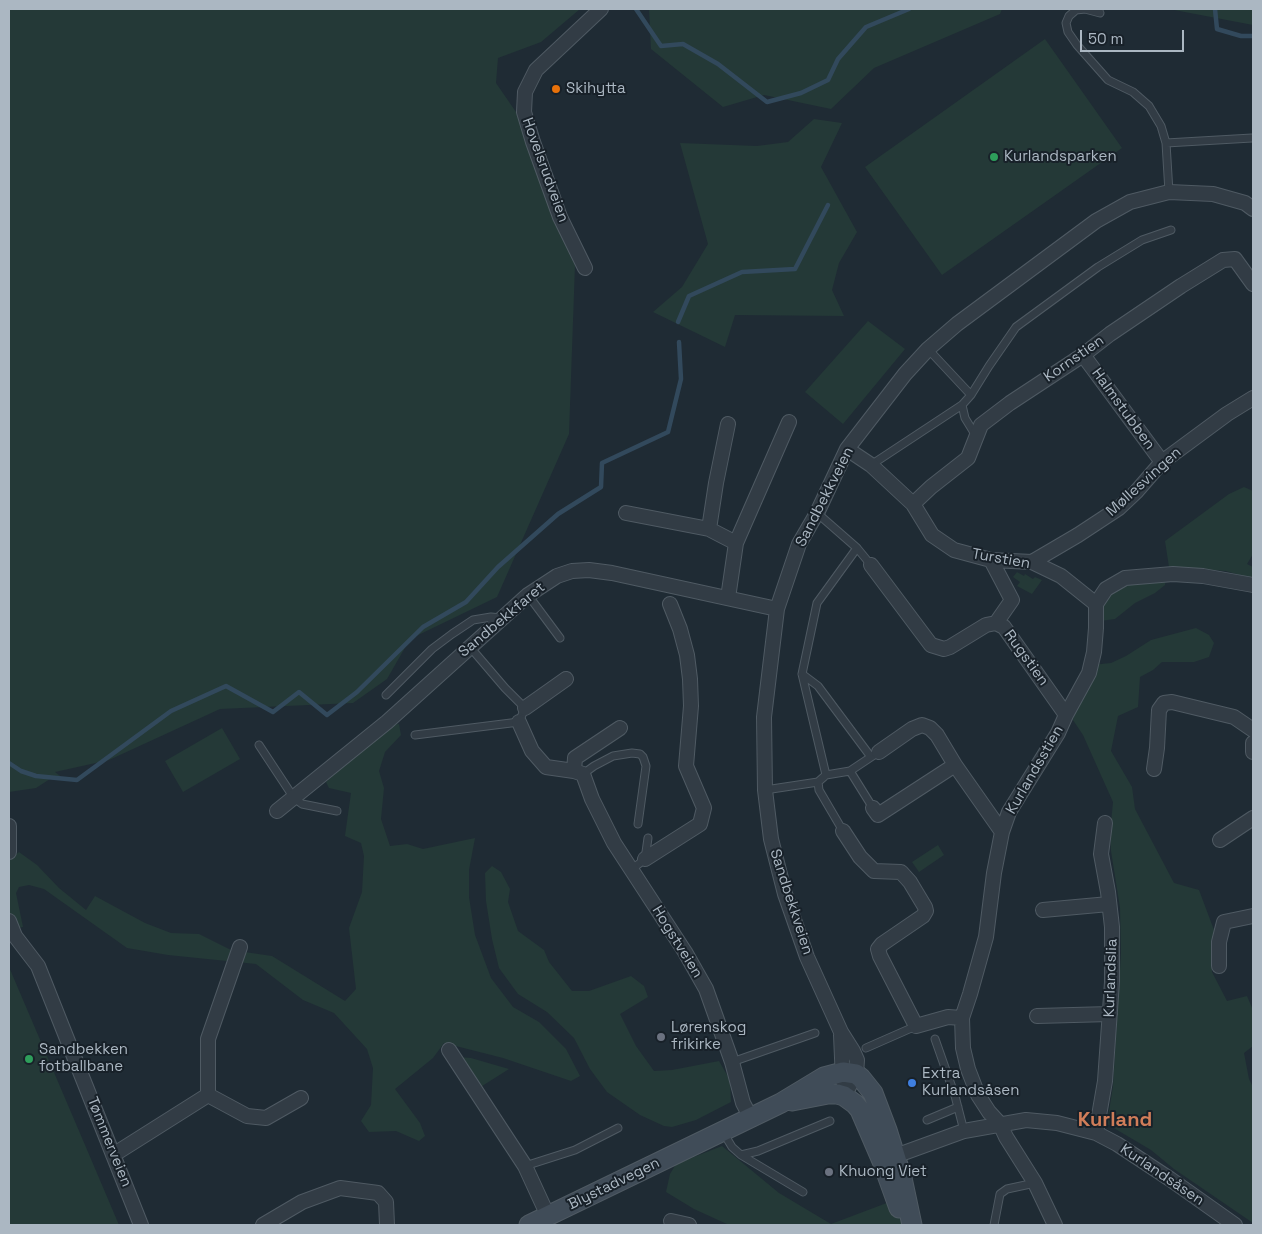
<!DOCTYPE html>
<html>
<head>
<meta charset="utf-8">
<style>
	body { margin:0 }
	#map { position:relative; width:1262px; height:1234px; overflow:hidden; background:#1f2b34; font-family:"Space Grotesk",sans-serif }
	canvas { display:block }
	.frame { position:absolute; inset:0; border:10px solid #abb7c2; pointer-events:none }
	.scale { position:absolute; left:1080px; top:30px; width:104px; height:22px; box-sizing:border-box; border:2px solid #abb7c2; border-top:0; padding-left:6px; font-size:15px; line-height:18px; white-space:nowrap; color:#abb7c2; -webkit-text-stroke:4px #182129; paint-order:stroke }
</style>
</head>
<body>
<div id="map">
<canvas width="1262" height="1234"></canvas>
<div class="frame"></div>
<div class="scale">50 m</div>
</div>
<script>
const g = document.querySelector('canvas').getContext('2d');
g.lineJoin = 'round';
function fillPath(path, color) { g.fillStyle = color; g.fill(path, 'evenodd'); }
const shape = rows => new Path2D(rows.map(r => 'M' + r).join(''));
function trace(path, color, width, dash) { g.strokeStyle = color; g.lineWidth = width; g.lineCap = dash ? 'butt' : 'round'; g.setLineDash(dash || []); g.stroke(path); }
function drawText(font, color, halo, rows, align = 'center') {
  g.font = font + ' "Space Grotesk",sans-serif'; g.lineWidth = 4; g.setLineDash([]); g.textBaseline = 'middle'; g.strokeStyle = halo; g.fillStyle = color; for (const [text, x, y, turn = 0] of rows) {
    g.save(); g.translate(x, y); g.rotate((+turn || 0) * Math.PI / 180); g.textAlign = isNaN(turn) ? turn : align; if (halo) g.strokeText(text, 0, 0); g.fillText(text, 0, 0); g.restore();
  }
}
const green = shape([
	[9,9,580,9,541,42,498,58,496,83,516,112,575,265,569,434,497,597,410,639,387,679,353,703,220,709,109,760,55,772,64,779,50,779,36,788,9,792],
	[649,9,1002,9,1000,14,874,68,831,109,764,95,723,107,651,49],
	[1169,9,1253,9,1253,25],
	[1045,39,1122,148,942,275,865,167],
	[814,119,842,123,821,167,857,232,839,263,832,290,844,316,735,315,725,347,653,312,682,287,708,244,680,143,757,146,788,142],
	[868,321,905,349,843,424,805,392],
	[1244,487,1253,491,1253,554,1247,564,1253,567,1253,579,1226,571,1169,567,1165,541,1229,494],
	[1017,572,1024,576,1025,574,1033,579,1035,577,1042,580,1032,594,1017,586,1020,582,1013,577],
	[1166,578,1165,585,1155,593,1135,603,1115,619,1100,621,1104,595,1126,584],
	[1196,628,1209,635,1214,643,1209,657,1194,662,1162,662,1153,670,1140,677,1138,707,1118,716,1111,751,1132,787,1135,809,1174,883,1199,890,1214,930,1212,972,1227,1001,1247,996,1253,1010,1253,1046,1244,1053,1249,1079,1253,1087,1253,1223,1174,1169,1151,1150,1107,1124,1113,1086,1121,953,1120,908,1111,851,1110,833,1113,802,1083,735,1073,720,1076,707,1092,665,1111,663,1126,656,1151,640],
	[399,724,401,735,385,752,379,771,384,788,381,819,390,846,407,844,423,849,475,838,469,870,469,897,475,935,491,978,513,1007,539,1022,566,1049,580,1076,571,1081,503,1058,444,1043,433,1058,395,1089,420,1123,425,1136,419,1141,396,1131,369,1132,361,1121,371,1105,373,1068,367,1049,334,1013,303,1000,256,964,168,955,127,948,44,889,29,885,19,887,16,893,23,927,13,929,9,920,9,860,19,852,37,865,59,888,86,910,95,896,145,923,171,933,199,934,231,950,272,956,345,1001,356,989,349,928,362,892,364,856,361,843,345,836,351,793,329,788,326,782,351,759,392,725],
	[222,728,240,759,183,792,165,761],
	[938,845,944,855,919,872,912,862],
	[492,866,501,872,510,889,508,902,518,931,544,950,549,962,572,991,589,991,631,976,644,986,648,997,620,1014,636,1046,654,1071,672,1070,719,1061,730,1080,731,1102,696,1120,672,1127,664,1126,640,1115,607,1092,590,1069,574,1038,547,1012,518,994,499,968,492,939,486,901,485,873],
	[9,967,88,1152,119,1225,9,1225],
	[459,1057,471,1058,509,1069,479,1088],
	[722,1146,779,1193,831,1224,892,1201,903,1225,729,1225,694,1209,666,1192,670,1174,676,1164]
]);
const stream = shape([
	[636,9,661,46,683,44,718,64,767,102,801,93,828,80,838,59,866,27,909,9],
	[1215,9,1217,29,1241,36,1253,36],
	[678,322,689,296,742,272,795,269,828,205],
	[9,763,21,771,36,776,77,780,171,711,226,686,273,712,299,692,327,715,357,692,423,627,466,602,498,567,558,514,601,487,602,463,668,432,681,379,679,342]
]);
const service = shape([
	[1100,13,1085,9,1076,10,1069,16,1066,23,1068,32,1077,45,1108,80,1133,92,1149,106,1161,126,1166,143,1169,192],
	[1166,143,1252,138],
	[971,395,989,366,1016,327,1098,267,1142,240,1171,230],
	[962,405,965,418,976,436],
	[871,465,962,405,971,395,928,349],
	[817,513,857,548,871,565],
	[528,595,560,638],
	[802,674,818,686,871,757],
	[386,695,432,649,452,634,473,620,491,617,501,618],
	[415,735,519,722,525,708,505,688,470,647],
	[259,745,294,798,302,804,337,811],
	[850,771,874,755],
	[583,774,594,766,613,756,632,753,640,754,643,757,646,766,638,824],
	[826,775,850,771,873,808],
	[818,782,819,790,843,831],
	[765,790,818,782,826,775,802,674,817,603,857,548],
	[631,870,645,859,648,838],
	[935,1039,955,1096,964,1131],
	[866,1048,916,1026],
	[732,1062,815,1033],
	[927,1120,958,1107],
	[723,1132,732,1147,741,1155,758,1151,830,1121],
	[741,1155,803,1192],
	[525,1166,575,1150,618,1128],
	[994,1225,1000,1194,1007,1189,1035,1183]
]);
const minor = shape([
	[585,268,560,217,533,142,524,112,525,92,536,70,601,9],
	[1083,355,1162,462],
	[847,449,871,465,913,504,932,535,954,550,991,560,1032,562,1061,576,1096,604],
	[913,504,931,487,968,458,981,425,1010,403,1083,355,1110,334,1181,286,1223,260,1235,259,1253,284],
	[626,513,709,529,736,543,728,598],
	[709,529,716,483,728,424],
	[736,543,789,422],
	[991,560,1012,600,996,623],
	[1032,562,1078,535,1119,508,1136,492,1162,462,1227,414,1253,398],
	[871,565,931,645,944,649,950,647,986,625,996,623,1004,627,1066,715],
	[525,708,566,679],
	[519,722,532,751,546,767,574,771,583,774,592,799,614,843,685,952,706,989,732,1062,743,1103,751,1118],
	[1253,743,1253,752],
	[879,752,912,729,922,725,930,728,937,735,955,765,1002,832],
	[1154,769,1157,748,1159,710,1164,703,1172,702,1234,717,1253,730],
	[574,771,575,758,620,728],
	[873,808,878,815,955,765],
	[277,811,387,722,528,595,557,576,572,571,589,570,612,573,777,609],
	[9,826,9,852],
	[843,831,860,857,874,871,901,872,910,882,925,907,926,911,923,916,882,944,878,949,880,956,916,1026,948,1017,962,1018],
	[1220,840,1253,818],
	[645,859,700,824,704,808,686,766,691,706,690,679,687,655,680,629,670,604],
	[1043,910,1109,904],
	[9,921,15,936,38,966,141,1225],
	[1219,966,1219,942,1224,922,1253,916],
	[1037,1016,1110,1014],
	[841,1035,843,1081],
	[449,1050,525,1166,548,1216],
	[208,1095,208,1039,240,947],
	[844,1096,856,1074,857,1060,853,1051,841,1032,807,957,785,894,771,839,765,790,764,717,777,609,799,544,817,513,847,449,905,374,928,349,957,324,1096,221,1130,202,1169,192,1213,194,1245,203,1253,209],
	[1096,1133,1105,1081,1112,982,1112,927,1108,892,1101,854,1105,823],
	[113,1155,208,1095,247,1116,266,1118,301,1098],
	[887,1159,964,1131,1026,1120,1057,1123,1096,1133,1117,1144,1170,1179,1235,1225],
	[671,1221,689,1225],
	[263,1225,302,1202,340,1188,378,1193,386,1202,387,1225],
	[1055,1225,1035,1183,1006,1137,1000,1124,989,1112,978,1095,968,1069,963,1048,962,1018,970,994,986,937,994,873,1002,832,1009,812,1058,733,1066,715,1089,673,1094,652,1096,628,1096,604,1106,589,1125,578,1173,574,1203,576,1253,585]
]);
const secondary = shape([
	[792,1101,828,1094,837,1094,844,1096,855,1104,860,1110,882,1161,899,1208],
	[529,1225,781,1103,824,1077,843,1072,856,1074,861,1078,873,1093,887,1130,902,1178,912,1225]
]);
const markers = [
	[556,89,5,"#e8710a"],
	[994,157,5,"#2e9e5b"],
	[661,1037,5,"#6b7280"],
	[29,1059,5,"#2e9e5b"],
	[912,1083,5,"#3f7fe0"],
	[829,1172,5,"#6b7280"]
];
const poiNames = [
	["Skihytta",566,89],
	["Kurlandsparken",1004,157],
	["Lørenskog",671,1028],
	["frikirke",671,1045],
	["Sandbekken",39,1050],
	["fotballbane",39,1067],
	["Extra",922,1074],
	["Kurlandsåsen",922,1091],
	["Khuong Viet",839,1172]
];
const streetNames = [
	["Hovelsrudveien",545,170,70],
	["Kornstien",1074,359,-35],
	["Halmstubben",1123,409,54],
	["Møllesvingen",1144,482,-42],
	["Sandbekkveien",825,497,-63],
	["Turstien",1001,559,10],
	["Sandbekkfaret",502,620,-40],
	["Rugstien",1026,658,54],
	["Kurlandsstien",1035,770,-60],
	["Sandbekkveien",791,902,72],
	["Hogstveien",677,942,58],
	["Kurlandslia",1111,978,-88],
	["Tømmerveien",109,1142,68],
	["Kurlandsåsen",1162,1175,34],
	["Blystadvegen",614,1184,-26]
];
const districtNames = [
	["Kurland",1115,1121]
];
fillPath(green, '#243937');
trace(stream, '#32495c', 4.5);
trace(service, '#4f5a63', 9);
trace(minor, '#4f5a63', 16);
trace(secondary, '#4f5a63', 21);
trace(service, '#323c45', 7);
trace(minor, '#323c45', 14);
trace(secondary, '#404c58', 19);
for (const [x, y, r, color] of markers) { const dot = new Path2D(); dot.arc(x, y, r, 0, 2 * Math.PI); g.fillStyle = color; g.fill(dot); trace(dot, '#182129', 2); }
drawText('15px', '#abb7c2', '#182129', poiNames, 'left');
drawText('15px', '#abb7c2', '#182129', streetNames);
drawText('bold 20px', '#d07d59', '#182129', districtNames);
</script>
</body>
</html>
